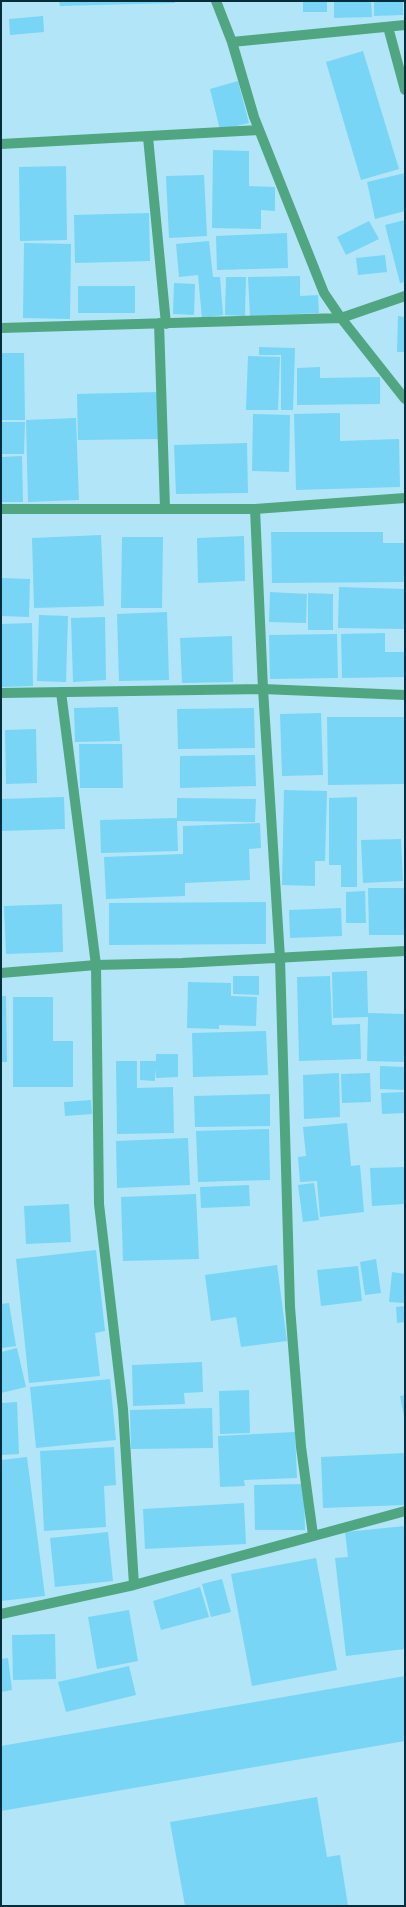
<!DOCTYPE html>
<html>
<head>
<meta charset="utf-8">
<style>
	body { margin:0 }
	#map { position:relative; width:406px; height:1907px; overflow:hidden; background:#b2e5f8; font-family:Raleway,sans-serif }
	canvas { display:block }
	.frame { position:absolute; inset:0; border:2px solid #042e3b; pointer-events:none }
</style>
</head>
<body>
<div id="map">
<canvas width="406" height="1907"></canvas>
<div class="frame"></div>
</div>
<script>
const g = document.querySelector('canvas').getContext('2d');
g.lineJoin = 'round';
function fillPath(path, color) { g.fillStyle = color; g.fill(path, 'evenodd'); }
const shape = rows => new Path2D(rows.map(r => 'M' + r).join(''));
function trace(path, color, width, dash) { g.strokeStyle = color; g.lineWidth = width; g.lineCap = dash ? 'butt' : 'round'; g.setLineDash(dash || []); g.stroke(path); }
const building = shape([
	[59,1,175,1,175,3,60,6],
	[303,1,327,1,327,12,303,12],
	[334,1,371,1,372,17,334,18],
	[374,1,403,1,403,15,374,16],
	[43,16,44,32,10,35,9,19],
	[363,51,399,169,361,180,326,62],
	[238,81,249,123,220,130,210,89],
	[213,150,249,151,249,186,275,187,275,211,261,210,261,229,212,228],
	[66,166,67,240,20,241,19,167],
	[405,173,405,211,375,219,367,182],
	[204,175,207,236,169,238,166,176],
	[149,213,150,261,75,263,74,215],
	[405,220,405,282,400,283,385,225],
	[369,221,379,239,346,255,337,237],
	[287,233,288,268,217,270,216,236],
	[209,241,213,277,220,277,223,315,202,318,198,275,179,277,176,244],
	[24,243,71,244,70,319,23,318],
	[385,255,387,272,358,275,356,258],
	[300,276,300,296,318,295,319,313,250,316,248,277],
	[226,277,246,277,245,316,225,315],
	[174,283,195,284,194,315,173,314],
	[78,286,135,286,135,313,78,313],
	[398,316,405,317,405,352,397,352],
	[259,347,295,348,293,410,281,410,281,355,259,355],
	[1,353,24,353,25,420,1,420],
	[248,356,280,357,278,410,246,410],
	[320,367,320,378,380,377,380,404,297,405,297,368],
	[160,392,160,439,78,440,77,394],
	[340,413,340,441,399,439,400,487,296,490,294,414],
	[253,414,290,415,289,472,252,471],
	[76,418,79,500,28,502,26,420],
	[1,422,25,422,24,454,1,454],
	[247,443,248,493,176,494,174,445],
	[22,456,23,502,1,502,1,457],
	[271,532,383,532,383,543,405,543,405,582,272,583],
	[101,535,104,606,34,608,32,538],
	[244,536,245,581,198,583,197,538],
	[122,537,163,537,162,608,121,608],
	[1,578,30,579,29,617,1,616],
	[339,587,405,589,405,629,338,628],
	[270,592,307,594,306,623,269,622],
	[308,593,333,594,333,630,308,630],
	[167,612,169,680,119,681,117,614],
	[39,615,68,616,66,682,37,681],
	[105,617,106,680,73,682,71,618],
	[32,623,33,686,1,687,1,624],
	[385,633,385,652,405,652,405,677,342,678,341,634],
	[337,634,338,678,270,679,269,635],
	[232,636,233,682,182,683,180,638],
	[118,707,120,741,75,742,74,708],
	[254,708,255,748,178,749,177,709],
	[321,713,323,775,282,776,280,714],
	[327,717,405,717,405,784,328,785],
	[36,729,37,783,6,784,5,730],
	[79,744,122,744,123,788,80,788],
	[255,755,256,786,180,788,180,756],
	[284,790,327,791,325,861,315,861,315,886,282,885],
	[64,797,65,829,1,831,1,799],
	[357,797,357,887,341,887,341,865,329,865,329,798],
	[177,798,256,799,255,822,177,821,178,851,101,853,100,820,177,818],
	[260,823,261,848,249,849,250,880,185,883,185,896,106,899,104,857,183,854,183,826],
	[401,839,403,881,363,883,361,840],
	[368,888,405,888,405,935,369,935],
	[365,891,366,923,346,923,346,892],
	[266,902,266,944,109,945,109,903],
	[62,904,63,952,6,954,4,906],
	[341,908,342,936,290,938,289,910],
	[367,971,368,1013,405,1014,405,1062,367,1061,368,1017,333,1018,332,972],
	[233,976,259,976,259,995,233,994],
	[330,976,332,1025,360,1024,361,1059,299,1061,297,977],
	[188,982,231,983,231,996,257,997,256,1026,219,1025,219,1029,187,1028],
	[1,996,6,996,7,1062,1,1062],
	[13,997,53,997,53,1041,73,1041,73,1087,13,1087],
	[266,1031,268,1075,193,1077,192,1033],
	[156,1054,178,1054,178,1077,156,1078,155,1068,155,1081,140,1080,140,1061,156,1061],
	[116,1061,137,1061,137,1088,173,1087,174,1133,117,1134],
	[380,1066,405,1067,405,1090,380,1089],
	[339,1073,340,1117,304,1119,303,1075],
	[370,1073,371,1102,342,1103,341,1074],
	[405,1092,405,1113,382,1114,381,1093],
	[270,1094,270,1126,195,1127,194,1096],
	[91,1100,92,1114,65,1116,64,1102],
	[347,1123,351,1166,360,1165,364,1212,320,1217,317,1181,300,1182,298,1157,306,1156,303,1127],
	[269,1129,270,1180,198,1182,196,1131],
	[188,1138,190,1185,117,1188,116,1141],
	[405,1167,405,1204,372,1206,370,1168],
	[314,1183,319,1220,303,1222,298,1185],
	[249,1185,250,1206,201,1208,200,1187],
	[196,1194,199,1259,123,1261,121,1197],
	[69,1204,71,1242,26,1244,24,1206],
	[96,1250,105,1331,95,1333,100,1376,29,1383,16,1259],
	[376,1259,381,1293,365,1295,360,1262],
	[277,1265,287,1341,241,1347,236,1317,211,1321,205,1275],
	[358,1266,362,1301,321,1306,317,1270],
	[392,1272,405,1274,405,1303,389,1302],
	[9,1303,16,1346,1,1348,1,1304],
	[405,1306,405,1322,397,1323,396,1307],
	[17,1348,26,1387,1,1393,1,1352],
	[202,1362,203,1392,184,1393,185,1404,133,1406,132,1365],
	[110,1379,116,1440,36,1448,30,1387],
	[249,1390,250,1433,220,1434,219,1391],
	[405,1395,405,1416,404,1416,400,1396],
	[17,1402,19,1454,1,1455,1,1403],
	[212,1408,213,1448,131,1449,130,1410],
	[295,1432,297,1478,244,1480,245,1486,220,1487,218,1436],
	[114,1447,116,1485,104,1486,106,1527,44,1531,40,1451],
	[405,1453,405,1505,323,1508,321,1457],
	[27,1457,45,1596,1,1601,1,1460],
	[304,1484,305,1530,255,1530,254,1485],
	[244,1503,246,1544,145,1549,143,1509],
	[405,1526,405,1649,346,1656,335,1558,348,1557,345,1532],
	[108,1532,113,1581,55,1587,50,1538],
	[316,1558,337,1670,252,1686,231,1574],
	[222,1579,231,1612,211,1617,202,1584],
	[200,1587,209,1617,161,1630,153,1601],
	[129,1610,138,1661,97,1669,88,1617],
	[55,1634,56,1679,13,1680,12,1635],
	[8,1658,12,1690,1,1692,1,1659],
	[129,1666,136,1695,66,1712,58,1682],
	[405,1676,405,1741,1,1811,1,1746],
	[317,1797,327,1857,340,1855,348,1906,185,1906,170,1822]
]);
const minor = shape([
	[216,1,232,42,254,117,324,293,341,318,405,399],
	[388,27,405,90],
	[232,42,405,25],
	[148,137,166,324],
	[1,144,259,130],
	[159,323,165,508],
	[1,328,341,318,405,296],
	[1,509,255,509,405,498],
	[255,509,263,689,280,958,290,1307,301,1447,313,1535],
	[61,692,96,965,99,1204,123,1409,134,1585],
	[1,693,263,689,405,695],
	[1,973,96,965,182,963,405,951],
	[1,1614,134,1585,405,1511]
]);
fillPath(building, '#78d5f6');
trace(minor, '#4fa681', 10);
</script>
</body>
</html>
